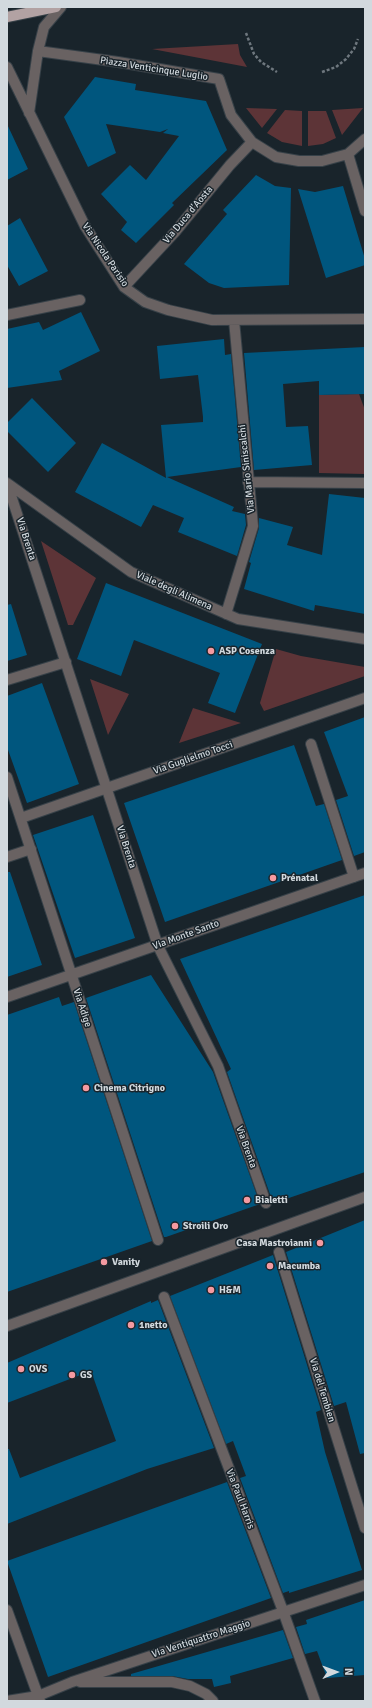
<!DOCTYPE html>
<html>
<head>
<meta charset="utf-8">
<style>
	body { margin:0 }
	#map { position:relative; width:372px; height:1708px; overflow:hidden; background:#19242b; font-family:Signika,sans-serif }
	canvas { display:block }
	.frame { position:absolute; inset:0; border:8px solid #d2d9de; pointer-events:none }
	.north { position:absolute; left:316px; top:1652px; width:40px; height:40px; -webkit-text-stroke:3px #19242b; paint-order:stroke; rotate:89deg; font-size:11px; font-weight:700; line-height:16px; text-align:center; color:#d2d9de }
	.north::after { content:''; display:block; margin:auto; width:14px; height:18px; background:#d2d9de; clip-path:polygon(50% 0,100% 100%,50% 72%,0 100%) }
</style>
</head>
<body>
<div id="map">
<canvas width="372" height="1708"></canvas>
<div class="frame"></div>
<div class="north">N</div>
</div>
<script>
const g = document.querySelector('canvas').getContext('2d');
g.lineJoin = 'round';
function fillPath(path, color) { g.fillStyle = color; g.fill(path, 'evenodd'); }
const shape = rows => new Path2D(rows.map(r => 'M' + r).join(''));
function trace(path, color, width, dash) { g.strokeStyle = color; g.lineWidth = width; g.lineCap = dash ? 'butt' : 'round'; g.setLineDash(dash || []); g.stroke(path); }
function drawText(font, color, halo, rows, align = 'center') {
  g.font = font + ' Signika,sans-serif'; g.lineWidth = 3; g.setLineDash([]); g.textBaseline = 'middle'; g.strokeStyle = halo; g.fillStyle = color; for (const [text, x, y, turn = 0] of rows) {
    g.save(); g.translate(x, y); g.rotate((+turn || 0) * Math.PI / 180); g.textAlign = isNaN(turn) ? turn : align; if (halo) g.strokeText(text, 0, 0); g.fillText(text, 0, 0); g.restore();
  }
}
const green = shape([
	[238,44,240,55,247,67,152,49],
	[246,108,277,109,262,128],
	[363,108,342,135,332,110],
	[285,110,302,111,302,146,282,142,267,133],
	[308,111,326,111,336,138,323,144,308,146],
	[359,394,365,410,365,474,319,473,319,395],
	[41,541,96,578,73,625,68,625],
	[276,649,301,656,365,667,365,676,264,711,260,703],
	[90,679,129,694,108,735],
	[193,708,241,723,179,743]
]);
const building = shape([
	[95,77,136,84,135,90,206,101,227,150,172,203,174,205,136,243,121,230,127,222,101,194,130,165,146,180,179,136,163,133,168,129,160,132,106,124,116,153,88,167,64,117],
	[7,124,28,169,7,180],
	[256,175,275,186,291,188,289,285,224,288,209,283,184,264,227,214,223,210],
	[343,186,365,259,365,265,326,278,298,189,315,192],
	[20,218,48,271,19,286,7,265,7,226],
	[81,312,100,351,59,371,62,380,7,388,7,329,39,322,43,330],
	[224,339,225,355,231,354,241,467,167,477,234,507,232,511,245,514,246,525,237,556,178,532,184,518,153,505,141,527,75,492,102,443,166,478,161,425,203,422,203,417,198,375,160,379,157,346],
	[365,347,365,394,319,395,319,381,283,384,286,427,308,426,312,465,254,470,244,353],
	[32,398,76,443,48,472,7,431,7,423],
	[329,494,365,498,365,614,315,605,314,611,244,589,251,563,249,562,259,528,259,518,293,527,287,545,322,555],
	[106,583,262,644,235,713,208,703,220,673,134,640,121,676,77,659],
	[11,604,27,655,7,661,7,605],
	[42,683,79,784,27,803,7,747,7,696],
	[365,717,365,852,354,856,336,800,348,796,324,732],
	[294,745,316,806,324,804,342,860,165,922,124,803],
	[93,815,135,938,75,958,33,835],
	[7,872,10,872,42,965,7,977],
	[365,895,365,1172,283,1200,281,1197,272,1200,227,1072,231,1069,180,959],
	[151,975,213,1072,260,1204,166,1237,164,1237,86,998],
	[59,997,62,1006,74,1002,152,1241,7,1292,7,1015],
	[365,1220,365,1453,360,1454,346,1402,334,1406,286,1252],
	[273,1255,321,1410,316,1412,325,1452,362,1570,289,1593,289,1591,283,1593,240,1478,246,1476,233,1441,226,1444,170,1296],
	[158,1300,214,1448,147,1469,7,1524,7,1449,9,1449,20,1478,116,1441,91,1371,7,1403,7,1363,151,1301,151,1303],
	[227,1482,271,1598,48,1677,7,1561],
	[365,1600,365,1675,327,1678,317,1651,305,1654,296,1627,307,1624,306,1620],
	[283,1630,293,1658,230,1676,231,1683,214,1687,212,1679,188,1679,172,1676,131,1676,131,1674]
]);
const path = shape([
	[246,33,254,54,261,62,277,72],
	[322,72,336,67,346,59,354,49,358,39]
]);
const minor = shape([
	[38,51,118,62,219,79,231,115,252,142,276,157,299,161,322,161,348,154,365,139],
	[7,67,85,226,124,287,145,302,168,310,212,320,365,319],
	[29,113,38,51,44,27,61,7],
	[348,154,365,211],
	[124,287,175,232,230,165,252,142],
	[7,315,80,300],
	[248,482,365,483],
	[7,483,158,946,218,1066,266,1203],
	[7,483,131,572,238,619,365,639],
	[226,614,253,526,234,320],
	[7,680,66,662],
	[311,744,354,877],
	[7,777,158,1240],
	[21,818,365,698],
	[7,857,31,849],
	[7,997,365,873],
	[279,1252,365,1528],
	[164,1297,283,1611,315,1701],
	[7,1326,365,1197],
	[7,1610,40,1701],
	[80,1682,172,1682,190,1686,206,1694,213,1701],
	[7,1701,38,1696,72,1682,365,1585]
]);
const major = shape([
	[7,17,56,7]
]);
const markers = [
	[211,651,4,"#f49aa1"],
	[273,878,4,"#f49aa1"],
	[86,1088,4,"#f49aa1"],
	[247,1200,4,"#f49aa1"],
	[175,1226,4,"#f49aa1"],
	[320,1243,4,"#f49aa1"],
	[104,1262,4,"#f49aa1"],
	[270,1266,4,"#f49aa1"],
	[211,1290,4,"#f49aa1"],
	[131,1325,4,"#f49aa1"],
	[21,1369,4,"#f49aa1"],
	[72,1375,4,"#f49aa1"]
];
const streetNames = [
	["Piazza Venticinque Luglio",154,69,9],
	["Via Duca d'Aosta",188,215,-50],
	["Via Nicola Parisio",105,255,56],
	["Via Mario Siniscalchi",247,469,-96],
	["Via Brenta",26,539,72],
	["Viale degli Alimena",174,591,24],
	["Via Guglielmo Tocci",193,758,-19],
	["Via Brenta",126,847,72],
	["Via Monte Santo",186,935,-20],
	["Via Adige",82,1008,72],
	["Via Brenta",246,1147,70],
	["Via del Tembien",322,1390,73],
	["Via Paul Harris",240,1499,69],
	["Via Ventiquattro Maggio",201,1639,-18]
];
const poiNames = [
	["ASP Cosenza",219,651],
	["Prénatal",281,878],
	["Cinema Citrigno",94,1088],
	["Bialetti",255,1200],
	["Stroili Oro",183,1226],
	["Casa Mastroianni",312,1243,"right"],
	["Vanity",112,1262],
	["Macumba",278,1266],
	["H&M",219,1290],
	["1netto",139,1325],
	["OVS",29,1369],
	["GS",80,1375]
];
fillPath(green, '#5d3437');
fillPath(building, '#00567e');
trace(minor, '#374148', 12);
trace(major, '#374148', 12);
trace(path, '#6e777e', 2.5, [3, 2]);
trace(minor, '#696262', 10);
trace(major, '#b2a2a3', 10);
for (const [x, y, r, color] of markers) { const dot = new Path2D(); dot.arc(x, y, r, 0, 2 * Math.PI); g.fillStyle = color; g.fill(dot); trace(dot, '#19242b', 1.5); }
drawText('10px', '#d2d9de', '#19242b', streetNames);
drawText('bold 10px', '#d2d9de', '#19242b', poiNames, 'left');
</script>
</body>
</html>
